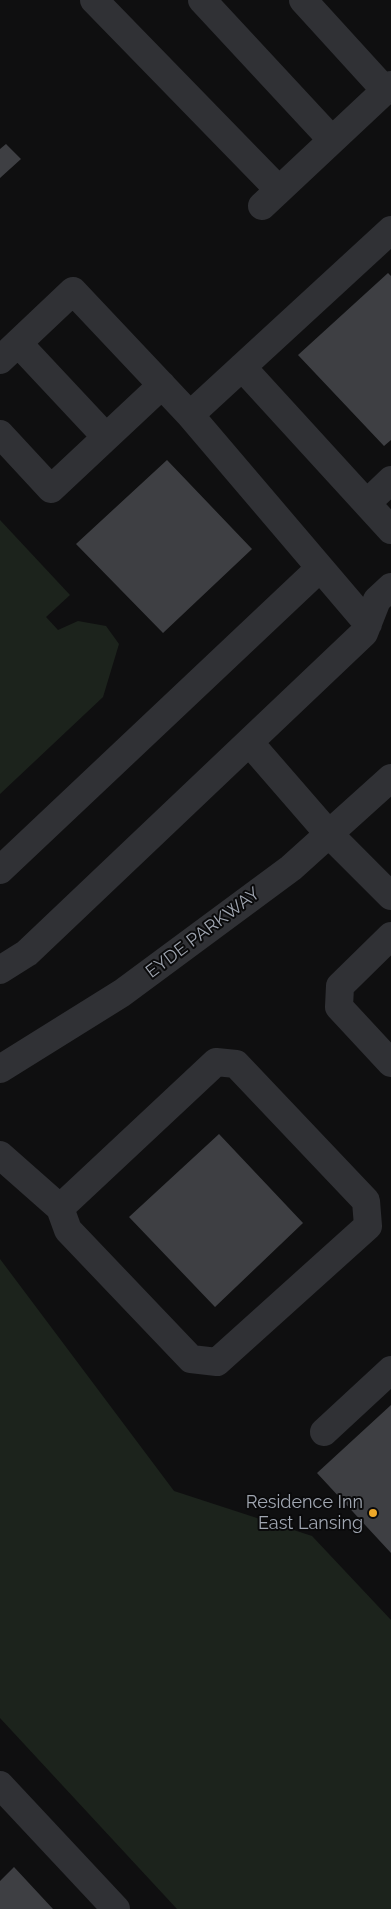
<!DOCTYPE html>
<html>
<head>
<meta charset="utf-8">
<style>
	body { margin:0 }
	canvas { display:block; background:#0f0f10 }
</style>
</head>
<body>
<canvas width="391" height="1909"></canvas>
<script>
const g = document.querySelector('canvas').getContext('2d');
g.lineJoin = 'round';
function fillPath(path, color) { g.fillStyle = color; g.fill(path, 'evenodd'); }
const shape = rows => new Path2D(rows.map(r => 'M' + r).join(''));
function trace(path, color, width, dash) { g.strokeStyle = color; g.lineWidth = width; g.lineCap = dash ? 'butt' : 'round'; g.setLineDash(dash || []); g.stroke(path); }
function drawText(font, color, halo, rows, align = 'center') {
  g.font = font + ' Raleway,sans-serif'; g.lineWidth = 4; g.setLineDash([]); g.textBaseline = 'middle'; g.strokeStyle = halo; g.fillStyle = color; for (const [text, x, y, turn = 0] of rows) {
    g.save(); g.translate(x, y); g.rotate((+turn || 0) * Math.PI / 180); g.textAlign = isNaN(turn) ? turn : align; if (halo) g.strokeText(text, 0, 0); g.fillText(text, 0, 0); g.restore();
  }
}
const green = shape([
	[0,520,70,595,46,617,58,630,78,621,106,626,119,644,103,697,0,794],
	[0,1259,174,1491,312,1536,391,1620,391,1909,177,1909,0,1718]
]);
const building = shape([
	[6,144,21,159,0,178,0,149],
	[388,273,391,276,391,440,384,446,298,355],
	[167,460,252,549,163,633,76,544],
	[219,1134,303,1223,215,1307,129,1217],
	[391,1405,391,1553,317,1473],
	[14,1867,53,1909,0,1909,0,1881]
]);
const minor = shape([
	[94,0,279,190],
	[202,0,332,140],
	[303,0,385,90],
	[262,206,391,85],
	[18,343,106,437],
	[0,360,73,291,190,415,391,230],
	[242,367,391,530],
	[190,415,368,624],
	[0,434,51,489,162,385],
	[367,503,391,480],
	[249,742,328,833,391,896],
	[0,870,320,568],
	[391,936,340,986,339,1007,391,1063],
	[0,970,27,953,364,633,377,600,391,587],
	[0,1069,122,993,291,868,391,778],
	[0,1155,60,1208,68,1230,191,1359,217,1362,368,1226,366,1201,236,1064,216,1062,60,1208],
	[324,1432,391,1370],
	[0,1785,116,1909]
]);
const markers = [
	[373,1513,5,"#eea829"]
];
const streetNames = [
	["EYDE PARKWAY",203,933,-37]
];
const poiNames = [
	["Residence Inn",363,1503],
	["East Lansing",363,1524]
];
fillPath(green, '#1c231c');
fillPath(building, '#3e3f43');
trace(minor, '#303135', 28);
for (const [x, y, r, color] of markers) { const dot = new Path2D(); dot.arc(x, y, r, 0, 2 * Math.PI); g.fillStyle = color; g.fill(dot); trace(dot, '#0a0a0b', 2); }
drawText('18px', '#a0a6b1', '#0a0a0b', streetNames);
drawText('18px', '#a0a6b1', '#0a0a0b', poiNames, 'right');
</script>
</body>
</html>
